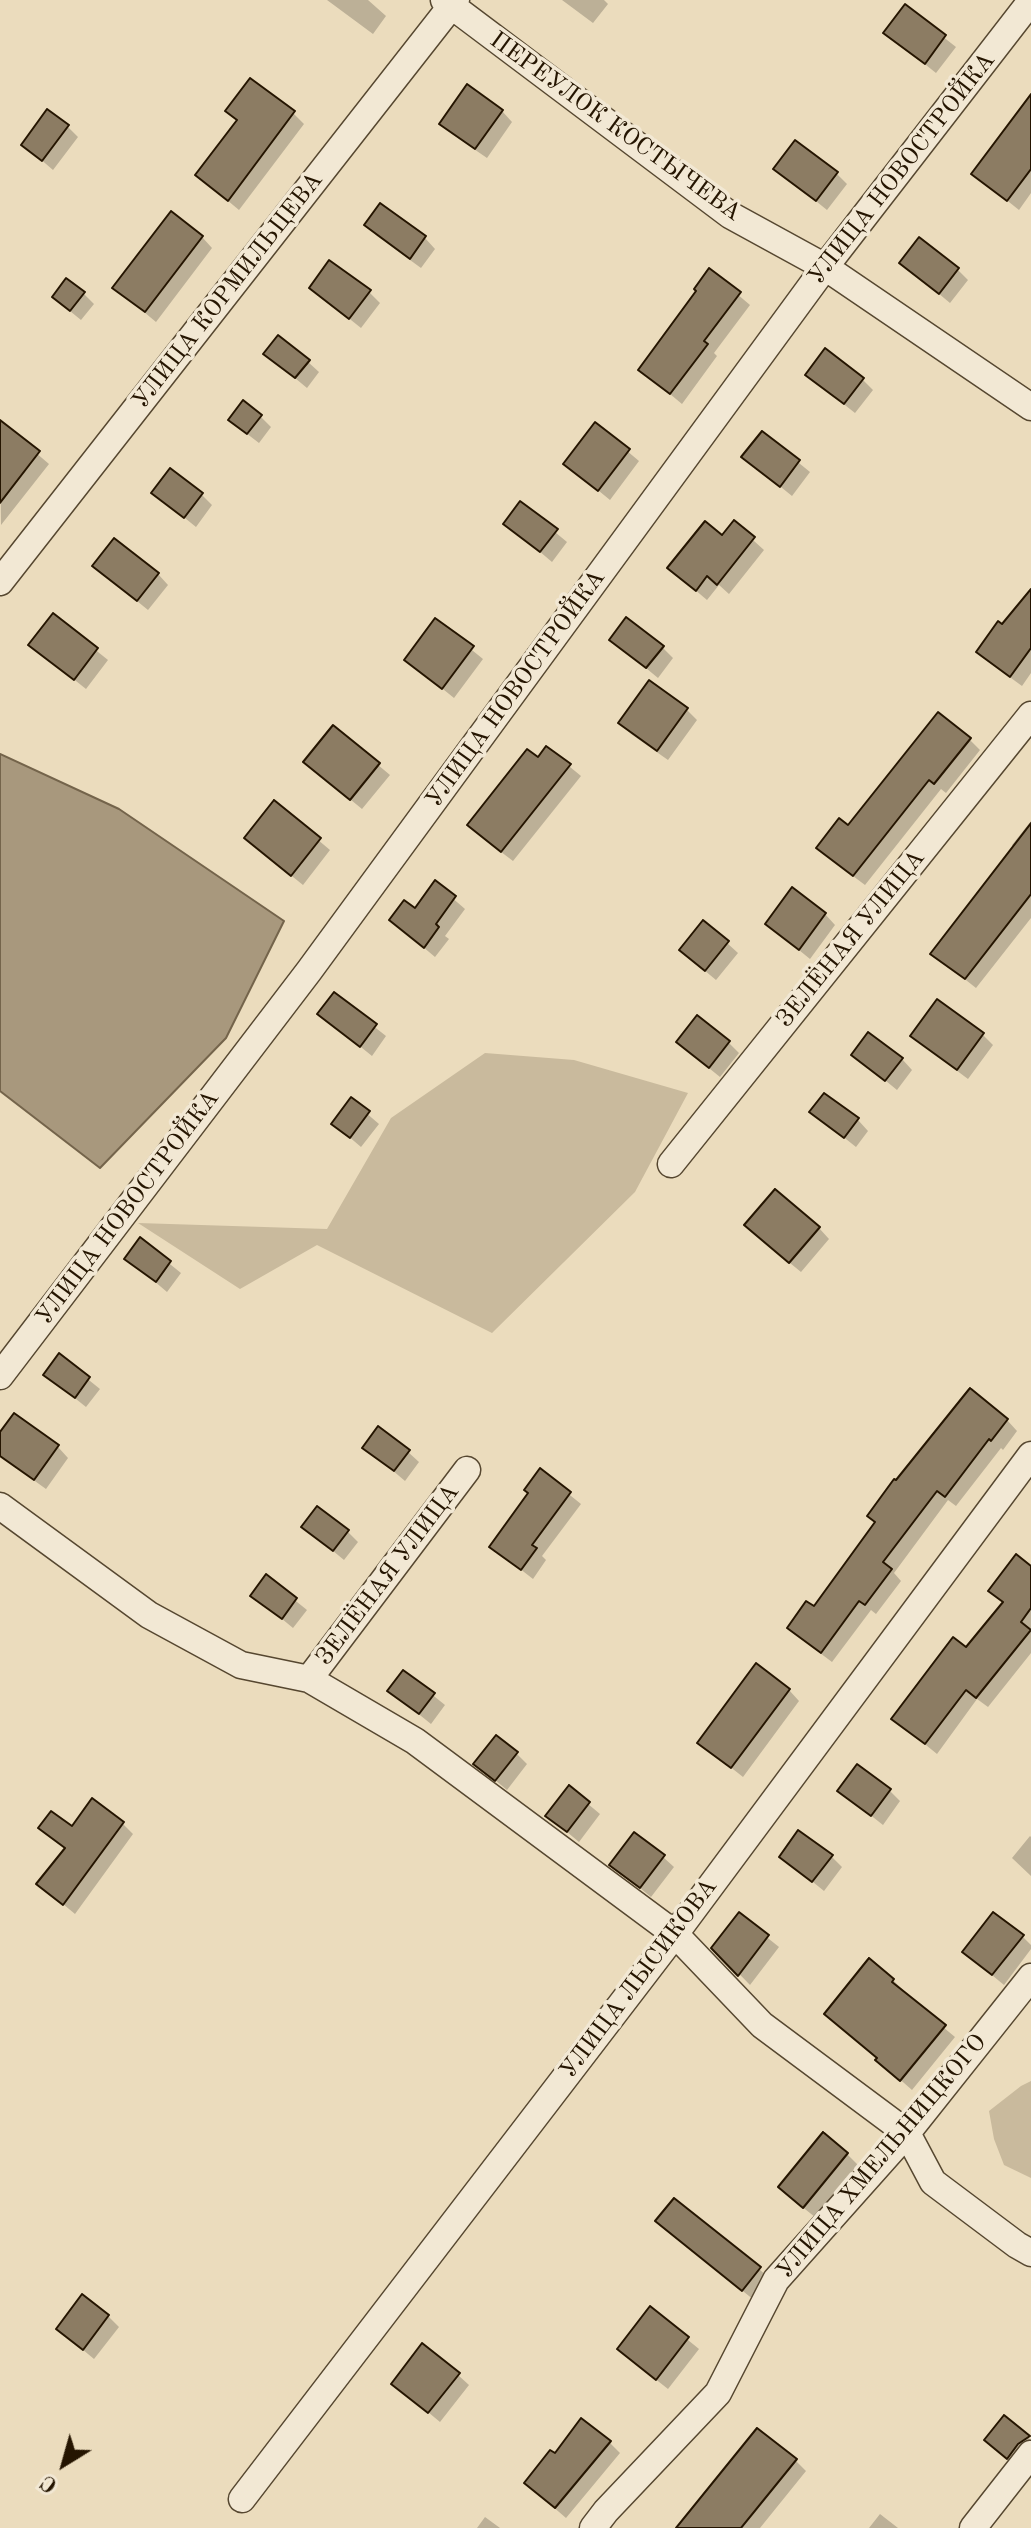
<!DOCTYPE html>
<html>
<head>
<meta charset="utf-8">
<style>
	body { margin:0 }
	#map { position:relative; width:1031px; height:2528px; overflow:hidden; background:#ebdcbd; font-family:"Old Standard TT",serif }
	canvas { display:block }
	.north { position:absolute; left:24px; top:2424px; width:80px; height:80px; -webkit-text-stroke:6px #f2e8d4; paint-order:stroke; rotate:217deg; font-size:22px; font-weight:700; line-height:32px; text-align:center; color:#251501 }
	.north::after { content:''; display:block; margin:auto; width:28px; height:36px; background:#251501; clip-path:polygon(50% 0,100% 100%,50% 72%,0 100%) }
</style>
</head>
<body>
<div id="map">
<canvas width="1031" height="2528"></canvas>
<div class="north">С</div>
</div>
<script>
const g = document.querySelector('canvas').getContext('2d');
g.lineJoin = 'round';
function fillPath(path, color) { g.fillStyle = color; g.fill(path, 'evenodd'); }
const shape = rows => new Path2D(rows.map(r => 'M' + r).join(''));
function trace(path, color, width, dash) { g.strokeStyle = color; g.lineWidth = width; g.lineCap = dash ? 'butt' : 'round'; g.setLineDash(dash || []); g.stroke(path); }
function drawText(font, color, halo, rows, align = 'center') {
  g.font = font + ' "Old Standard TT",serif'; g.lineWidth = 7; g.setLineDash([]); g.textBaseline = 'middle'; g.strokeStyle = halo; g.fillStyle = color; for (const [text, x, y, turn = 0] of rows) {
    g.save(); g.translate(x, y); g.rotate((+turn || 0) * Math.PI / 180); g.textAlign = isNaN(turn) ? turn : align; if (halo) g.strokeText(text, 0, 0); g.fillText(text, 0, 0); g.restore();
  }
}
const green = shape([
	[485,1053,574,1060,688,1093,635,1192,492,1333,317,1245,240,1289,138,1223,327,1229,391,1118],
	[1031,2081,1031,2178,1004,2165,994,2139,989,2111,1021,2086]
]);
const water = shape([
	[0,754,119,809,284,921,226,1038,100,1168,0,1091,0,754]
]);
const shadow = shape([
	[327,0,368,0,386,16,373,34],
	[562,0,604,0,608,4,593,23],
	[905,7,956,47,936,73,886,33],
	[228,111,293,113,304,124,239,210,197,175,238,122],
	[502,111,512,122,487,158,452,134,442,124],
	[1031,120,1031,193,1019,210,974,174],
	[67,126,78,137,53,170,24,145],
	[776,169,836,173,847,184,827,210],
	[366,225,425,238,435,249,421,268,377,236],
	[202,237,212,248,156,322,114,287],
	[902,263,957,269,968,280,950,303],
	[710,271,750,305,714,353,717,356,682,404,640,369,699,292],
	[311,288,369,292,380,303,361,328],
	[83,293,94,304,81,320,65,307],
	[266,354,308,362,319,372,307,388],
	[807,375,862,379,873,390,855,413],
	[260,416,271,427,259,443,242,430],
	[596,425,639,461,610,500,566,464],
	[8,429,49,464,1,525,0,440],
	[762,433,810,472,792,496,744,457],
	[154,493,201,494,212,505,196,527],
	[521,504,567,542,552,562,506,523],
	[734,523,764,550,729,594,719,585,707,600,681,578],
	[94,566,158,574,168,585,148,610],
	[1031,592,1031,673,1022,686,989,662,978,652],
	[53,616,108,660,86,689,31,645],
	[436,621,483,659,454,698,407,660],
	[612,640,662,647,673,658,658,678],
	[687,710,697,720,668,760,631,734,621,723],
	[334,728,390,775,362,809,317,772],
	[969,739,980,750,946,793,941,789,865,885,829,858,848,828],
	[547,748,581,776,513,861,480,836],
	[274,803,330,850,303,885,257,848],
	[1031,821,1031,918,976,988,933,954,1014,848,1012,845],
	[435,883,465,909,445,936,449,939,435,957,391,920,415,911],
	[825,914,835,925,810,959,767,924],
	[727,943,738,953,716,980,692,960],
	[334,995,386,1036,372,1056,320,1014],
	[982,1034,993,1045,968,1079,924,1046,913,1036],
	[728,1042,739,1053,720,1077,689,1052],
	[853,1054,902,1059,912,1070,897,1090],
	[351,1100,379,1124,361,1147,334,1124],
	[812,1112,858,1120,868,1131,856,1147],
	[819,1228,829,1239,801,1272,757,1236],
	[140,1240,181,1273,167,1292,127,1258],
	[59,1356,100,1389,86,1407,46,1375],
	[14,1416,58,1447,68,1458,46,1489,0,1456,0,1436],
	[1007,1420,1017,1431,1003,1450,1001,1448,956,1506,948,1500,894,1573,901,1581,876,1614,871,1610,832,1662,800,1638,789,1627,814,1609],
	[365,1447,408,1452,419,1462,405,1481],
	[540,1471,581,1504,542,1556,546,1560,533,1579,492,1547,530,1493],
	[304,1527,347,1531,358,1542,344,1560],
	[1031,1568,1031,1653,988,1707,977,1699,937,1754,894,1719,966,1650,1004,1603,991,1591],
	[266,1577,307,1610,293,1628,253,1595],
	[404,1672,445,1705,431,1724,390,1691],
	[789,1690,799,1701,743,1777,700,1743],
	[516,1753,527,1764,507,1790,476,1764],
	[569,1788,600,1814,579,1842,548,1816],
	[840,1791,890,1791,900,1801,883,1825],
	[123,1824,133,1834,75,1914,39,1884,66,1849,40,1828,73,1828],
	[1030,1836,1031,1837,1031,1876,1012,1858],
	[781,1856,831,1856,842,1867,824,1891],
	[663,1857,674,1867,651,1897,612,1865],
	[739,1915,779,1947,750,1985,714,1948],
	[1022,1936,1031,1945,1031,1949,1004,1985,964,1952],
	[893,1980,904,1991,902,1993,955,2037,912,2090,837,2024],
	[847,2154,858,2165,815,2217,791,2198],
	[668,2231,759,2269,770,2279,754,2300],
	[650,2309,699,2349,668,2389,630,2359],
	[108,2316,119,2327,94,2359,58,2329],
	[458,2375,469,2385,440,2422,393,2383],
	[1005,2418,1031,2440,1031,2453,1018,2468,997,2451],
	[609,2442,620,2453,566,2518,537,2493,555,2456],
	[795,2460,806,2471,760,2528,688,2528],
	[880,2514,898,2528,869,2528],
	[485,2517,500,2528,477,2528]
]);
const building = shape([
	[905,4,946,35,925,64,883,33,905,4],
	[250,78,295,111,228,201,195,175,237,120,225,111,250,78],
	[467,84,503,110,475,149,439,124,467,84],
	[1031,94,1031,169,1007,201,971,174,1031,94],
	[47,109,69,125,42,161,21,145,47,109],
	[795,140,838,172,816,201,773,169,795,140],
	[380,203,426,236,410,259,364,225,380,203],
	[171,211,203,236,145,312,112,288,171,211],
	[919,237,959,268,939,294,899,263,919,237],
	[329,260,371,290,349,319,309,288,329,260],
	[709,268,741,292,704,341,708,344,670,394,638,370,696,291,694,289,709,268],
	[66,278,85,292,70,311,52,297,66,278],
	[278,335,310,360,295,378,263,354,278,335],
	[825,348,864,378,844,404,805,375,825,348],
	[243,400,262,415,247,434,228,420,243,400],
	[0,420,40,451,0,503,0,420],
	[595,422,630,449,598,491,563,464,595,422],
	[762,431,800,460,780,487,741,457,762,431],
	[170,468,203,493,184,518,151,493,170,468],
	[520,501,558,529,540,552,503,524,520,501],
	[734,520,755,537,717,585,707,576,696,591,667,568,705,521,722,535,734,520],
	[114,538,159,573,137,601,92,566,114,538],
	[1031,589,1031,648,1010,677,976,652,998,621,1002,624,1031,589],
	[53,613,98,648,74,680,28,645,53,613],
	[626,617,664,646,646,668,609,640,626,617],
	[435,618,474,646,442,689,404,660,435,618],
	[649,680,688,708,657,751,618,723,649,680],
	[938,712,971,738,934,784,929,780,853,876,816,848,839,818,848,825,938,712],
	[333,725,380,763,350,800,303,762,333,725],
	[546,746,571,764,501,852,467,825,527,749,538,757,546,746],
	[274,800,321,838,291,876,244,838,274,800],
	[1031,823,1031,894,965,979,930,954,1031,823],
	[435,880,456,896,436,924,439,927,424,948,389,920,404,900,415,908,435,880],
	[792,887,826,913,799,950,765,924,792,887],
	[703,920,729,941,705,971,679,950,703,920],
	[334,992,377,1024,360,1047,317,1014,334,992],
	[937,999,984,1033,957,1070,910,1036,937,999],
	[697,1015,730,1041,709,1068,676,1042,697,1015],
	[868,1032,903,1058,885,1081,851,1055,868,1032],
	[824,1093,859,1118,844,1138,809,1112,824,1093],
	[351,1097,370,1111,350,1138,331,1124,351,1097],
	[775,1189,820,1227,789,1263,744,1225,775,1189],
	[140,1237,171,1261,156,1282,124,1259,140,1237],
	[59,1353,90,1377,75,1398,43,1375,59,1353],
	[970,1388,1008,1419,991,1441,989,1439,945,1497,937,1491,883,1562,892,1569,865,1605,859,1601,821,1653,787,1628,806,1601,814,1606,875,1522,867,1516,894,1479,896,1480,970,1388],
	[14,1413,59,1445,34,1480,0,1456,0,1432,14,1413],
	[378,1426,410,1450,394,1471,362,1448,378,1426],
	[540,1468,571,1492,532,1545,537,1548,521,1570,489,1547,528,1493,524,1490,540,1468],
	[317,1506,349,1530,333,1551,301,1527,317,1506],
	[1016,1554,1031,1566,1031,1608,1021,1622,1031,1630,976,1698,966,1690,925,1744,891,1719,953,1637,966,1647,1003,1602,988,1591,1016,1554],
	[266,1574,297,1598,282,1619,250,1596,266,1574],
	[756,1663,790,1689,731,1768,697,1743,756,1663],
	[403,1670,435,1693,419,1714,387,1691,403,1670],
	[496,1735,518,1752,495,1781,473,1764,496,1735],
	[857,1764,891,1789,871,1816,837,1791,857,1764],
	[569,1785,590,1802,567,1832,545,1816,569,1785],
	[92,1798,124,1822,63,1905,36,1884,65,1848,38,1828,51,1811,72,1826,92,1798],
	[798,1830,833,1855,812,1882,779,1857,798,1830],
	[634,1832,665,1855,640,1888,609,1865,634,1832],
	[739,1912,769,1935,738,1976,711,1948,739,1912],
	[993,1912,1024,1935,992,1975,962,1952,993,1912],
	[869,1958,894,1979,892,1982,946,2025,900,2081,875,2060,877,2058,824,2014,869,1958],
	[823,2132,848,2153,803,2208,778,2187,823,2132],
	[674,2198,761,2267,742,2291,655,2221,674,2198],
	[82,2294,109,2315,83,2350,56,2329,82,2294],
	[650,2306,689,2337,656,2380,617,2349,650,2306],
	[422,2343,460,2373,428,2413,391,2384,422,2343],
	[1004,2415,1030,2436,1018,2444,1007,2459,984,2440,1004,2415],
	[581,2418,611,2441,555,2508,524,2483,550,2450,555,2453,581,2418],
	[757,2428,797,2459,741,2528,676,2528,757,2428]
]);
const street = shape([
	[444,0,730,215,825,267,1031,407],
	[0,582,456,0],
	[671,1164,1031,715],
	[0,1376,309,971,825,267,1031,1],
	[0,1506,149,1615,241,1665,309,1679,415,1741,675,1934,762,2025,907,2133,933,2182,1017,2245,1031,2253],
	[309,1679,467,1470],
	[242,2499,675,1934,1031,1455],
	[593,2528,606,2511,718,2393,776,2280,907,2133,1031,1977],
	[973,2528,1031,2454]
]);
const streetNames = [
	["ПЕРЕУЛОК КОСТЫЧЕВА",615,127,36],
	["УЛИЦА НОВОСТРОЙКА",902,169,-52],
	["УЛИЦА КОРМИЛЬЦЕВА",228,291,-52],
	["УЛИЦА НОВОСТРОЙКА",516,689,-54],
	["ЗЕЛЁНАЯ УЛИЦА",851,939,-51],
	["УЛИЦА НОВОСТРОЙКА",128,1208,-53],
	["ЗЕЛЁНАЯ УЛИЦА",388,1575,-53],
	["УЛИЦА ЛЫСИКОВА",639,1979,-53],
	["УЛИЦА ХМЕЛЬНИЦКОГО",882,2157,-50]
];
fillPath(green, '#c9ba9d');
fillPath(water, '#a8987d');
trace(water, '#74644b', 2);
fillPath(shadow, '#0003');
fillPath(building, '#8c7c63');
trace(building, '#251501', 2);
trace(street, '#564730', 29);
trace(street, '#f2e8d4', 26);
drawText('24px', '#251501', '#f2e8d4', streetNames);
</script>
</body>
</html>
